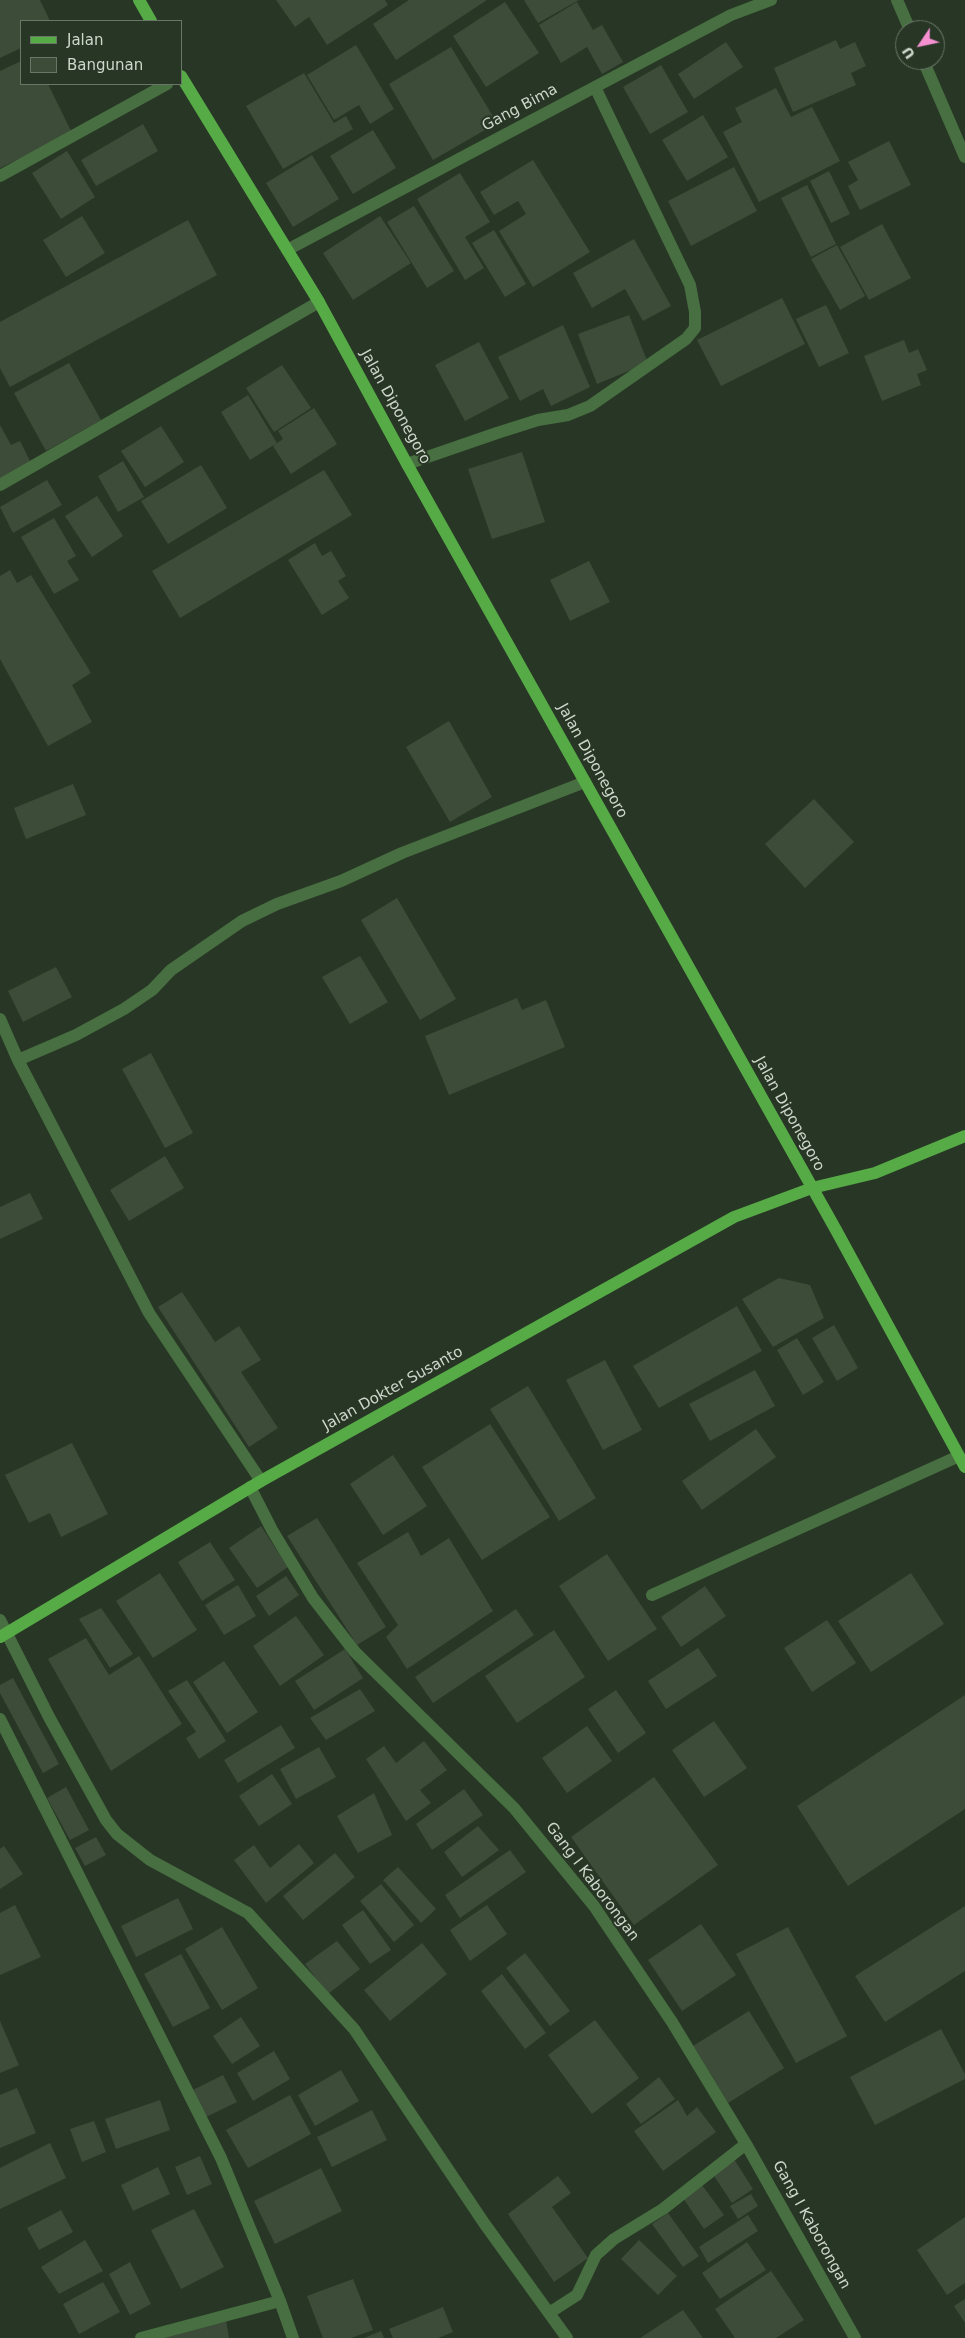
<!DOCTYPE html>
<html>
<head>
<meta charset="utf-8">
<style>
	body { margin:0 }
	#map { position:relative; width:965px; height:2338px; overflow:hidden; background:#283725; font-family:"DejaVu Sans",sans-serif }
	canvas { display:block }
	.legend { position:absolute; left:20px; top:20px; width:162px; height:65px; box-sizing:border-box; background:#283725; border:1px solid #6a7768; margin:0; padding:6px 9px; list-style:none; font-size:15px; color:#ced7cc }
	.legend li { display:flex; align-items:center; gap:10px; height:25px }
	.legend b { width:25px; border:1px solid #6a7768 }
	.north { position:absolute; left:895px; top:20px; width:50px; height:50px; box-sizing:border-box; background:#283725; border:1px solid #6a7768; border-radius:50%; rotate:236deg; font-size:14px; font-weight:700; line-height:20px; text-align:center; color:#ced7cc }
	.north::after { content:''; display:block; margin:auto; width:18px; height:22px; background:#f590d1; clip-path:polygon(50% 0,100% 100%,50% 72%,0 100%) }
</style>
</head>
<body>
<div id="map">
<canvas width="965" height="2338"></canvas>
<ul class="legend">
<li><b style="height:6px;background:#57ab47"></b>Jalan</li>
<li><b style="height:14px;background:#3c4c39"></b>Bangunan</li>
</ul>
<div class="north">U</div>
</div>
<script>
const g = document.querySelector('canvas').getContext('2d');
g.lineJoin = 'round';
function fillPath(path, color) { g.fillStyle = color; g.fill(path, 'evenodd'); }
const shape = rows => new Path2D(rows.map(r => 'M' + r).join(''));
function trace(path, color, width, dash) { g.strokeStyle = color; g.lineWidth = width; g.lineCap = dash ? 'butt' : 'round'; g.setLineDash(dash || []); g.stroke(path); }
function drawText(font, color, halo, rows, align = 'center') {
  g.font = font + ' "DejaVu Sans",sans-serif'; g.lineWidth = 4; g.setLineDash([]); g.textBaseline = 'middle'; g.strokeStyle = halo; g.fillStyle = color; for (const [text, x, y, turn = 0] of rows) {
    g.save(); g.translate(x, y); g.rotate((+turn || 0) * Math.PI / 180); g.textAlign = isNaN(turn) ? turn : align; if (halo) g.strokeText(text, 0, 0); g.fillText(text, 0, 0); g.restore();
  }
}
const building = shape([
	[0,0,40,0,50,21,21,21,21,48,0,58],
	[276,0,385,0,388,5,327,45,309,17,295,27],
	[409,0,487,0,396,60,373,24],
	[524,0,579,0,538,23],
	[505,2,539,53,486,87,453,36],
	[577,2,593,30,602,25,623,62,602,74,587,47,561,63,539,25],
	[836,40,840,49,855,42,866,66,851,73,856,85,793,112,774,68],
	[726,42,743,67,694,99,678,74],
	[356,45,394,109,370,124,359,105,334,120,307,75],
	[451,47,497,123,433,160,389,84],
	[21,61,21,84,48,84,72,133,0,168,0,71],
	[661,65,688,112,650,134,623,87],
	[304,73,334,123,346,116,353,129,283,169,246,106],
	[776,88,791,117,812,107,840,161,759,202,723,132,742,122,735,108],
	[703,115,728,157,687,181,662,140],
	[143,124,158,151,96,186,81,160],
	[373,130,396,168,353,194,330,156],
	[889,141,911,185,860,210,848,186,858,180,848,162],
	[67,151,95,197,61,219,32,173],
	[312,155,339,199,293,227,266,183],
	[533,160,590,252,533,287,499,231,526,214,518,201,494,215,480,192],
	[734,167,757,211,691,246,668,201],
	[829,171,850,214,831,223,810,181],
	[460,173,490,222,465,237,484,268,465,280,417,199],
	[807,185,836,244,811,257,781,198],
	[414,206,454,271,427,288,387,222],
	[82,216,105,253,66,277,43,240],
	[380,216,411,263,353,300,323,253],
	[188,220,217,275,10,387,0,368,0,322],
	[882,224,911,278,869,300,840,247],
	[494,230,526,284,505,297,472,243],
	[634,239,671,306,643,321,625,289,592,308,573,273],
	[837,245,865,296,840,310,811,259],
	[782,298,805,344,721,386,697,340],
	[826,305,849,353,819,367,796,319],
	[629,315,648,363,597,384,578,334],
	[563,325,590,387,551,406,543,389,520,401,498,357],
	[904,340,909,353,918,349,927,370,917,374,921,385,882,401,864,356],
	[479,342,509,398,465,421,435,365],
	[69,363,101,420,46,451,14,393],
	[282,365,311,408,274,432,246,388],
	[248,395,277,443,250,460,221,412],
	[314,408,337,444,291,474,273,446,283,439,278,431],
	[0,425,11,445,20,441,31,463,0,479],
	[161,426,184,462,145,487,121,451],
	[522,452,545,522,492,539,468,469],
	[123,461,144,497,118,512,98,476],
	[201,465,227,508,168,544,141,501],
	[324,470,352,515,180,618,152,571],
	[47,480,62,505,13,533,0,507],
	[97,496,123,536,92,557,65,516],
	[54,518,76,556,67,561,79,580,54,594,21,537],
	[315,543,322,556,331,551,346,576,338,581,349,598,322,615,288,560],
	[589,561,610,602,570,621,550,580],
	[10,570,17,583,31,575,91,673,72,685,92,722,48,746,0,659,0,576],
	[449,721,492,797,450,822,406,747],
	[73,784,86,815,26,839,14,808],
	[814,799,854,842,805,888,765,844],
	[397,898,456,999,420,1020,361,920],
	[360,956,388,1002,350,1024,322,977],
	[56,967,72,997,23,1022,8,991],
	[517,998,522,1010,546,1000,565,1047,449,1095,425,1036],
	[151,1053,193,1133,165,1148,122,1069],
	[165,1156,184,1188,129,1221,110,1190],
	[30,1193,43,1219,0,1239,0,1207],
	[779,1278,810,1285,824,1318,773,1347,742,1299],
	[182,1292,215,1342,239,1326,261,1360,241,1372,278,1428,249,1447,158,1307],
	[737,1306,762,1351,659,1408,633,1366],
	[834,1325,858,1368,837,1381,812,1338],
	[797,1338,824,1382,803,1395,777,1350],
	[605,1360,642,1430,603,1450,566,1380],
	[755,1370,775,1406,710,1441,689,1404],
	[528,1386,596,1498,559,1521,490,1409],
	[490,1424,550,1517,482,1560,422,1467],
	[756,1429,776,1457,702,1510,682,1481],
	[72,1443,108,1514,61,1537,50,1513,29,1523,5,1475],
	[393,1455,427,1506,383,1535,350,1484],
	[317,1518,386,1627,357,1645,287,1536],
	[261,1526,288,1567,257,1588,229,1548],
	[408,1532,421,1556,449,1538,493,1611,407,1669,386,1637,398,1625,357,1563],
	[210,1542,235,1580,202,1601,178,1562],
	[607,1554,657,1629,608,1661,559,1586],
	[160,1573,197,1630,153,1658,116,1601],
	[911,1573,944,1624,871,1672,838,1621],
	[286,1576,299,1595,269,1616,256,1596],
	[238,1585,256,1616,224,1635,205,1605],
	[705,1586,726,1616,681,1647,661,1617],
	[101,1608,133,1654,110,1668,79,1619],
	[516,1609,534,1635,433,1703,415,1677],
	[296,1616,324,1655,280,1686,253,1646],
	[827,1620,856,1663,812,1692,784,1648],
	[554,1630,585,1677,517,1723,485,1676],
	[86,1638,109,1675,139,1656,182,1724,111,1771,48,1659],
	[698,1648,717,1676,666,1709,648,1681],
	[345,1649,363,1678,314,1710,295,1681],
	[224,1661,258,1712,227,1733,193,1682],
	[13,1678,59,1764,43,1773,0,1693,0,1685],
	[187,1680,226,1741,199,1759,186,1738,196,1732,168,1691],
	[360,1689,375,1711,326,1740,310,1718],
	[616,1690,646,1733,618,1753,588,1709],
	[965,1695,965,1809,848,1886,797,1806],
	[714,1721,747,1768,704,1797,672,1750],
	[281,1725,295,1748,238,1783,224,1760],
	[587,1726,612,1761,567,1793,542,1758],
	[424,1741,447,1770,420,1790,431,1803,406,1821,366,1759,384,1746,396,1763],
	[319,1747,336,1777,296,1799,280,1769],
	[272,1774,292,1804,259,1826,239,1796],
	[654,1777,718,1865,634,1925,571,1837],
	[66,1787,89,1830,70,1840,47,1798],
	[464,1789,483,1815,432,1850,416,1824],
	[374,1793,392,1835,358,1853,337,1816],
	[478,1826,499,1850,462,1877,444,1852],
	[96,1837,106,1855,85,1866,75,1848],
	[299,1844,314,1863,266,1903,234,1860,254,1845,270,1868],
	[4,1846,23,1874,0,1889,0,1849],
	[510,1850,526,1872,460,1918,445,1895],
	[335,1853,355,1877,303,1920,283,1896],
	[398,1867,436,1909,421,1923,383,1880],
	[381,1884,414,1925,394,1942,360,1901],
	[178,1898,193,1929,136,1957,121,1926],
	[15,1905,41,1957,0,1975,0,1913],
	[487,1905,507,1934,470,1961,450,1930],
	[965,1906,965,1971,885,2022,855,1976],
	[363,1910,391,1950,370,1964,342,1925],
	[701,1924,736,1975,682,2011,648,1960],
	[222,1927,258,1988,222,2010,185,1949],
	[788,1927,847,2036,796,2063,736,1954],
	[337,1941,360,1969,328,1994,305,1964],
	[422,1943,447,1974,390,2021,364,1990],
	[525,1953,570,2011,550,2026,506,1968],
	[181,1954,210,2008,173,2027,144,1974],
	[502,1974,546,2033,525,2049,481,1991],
	[749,2011,784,2068,728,2103,693,2046],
	[241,2017,260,2046,232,2064,213,2036],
	[595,2020,639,2078,592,2114,548,2055],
	[0,2021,19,2065,0,2073],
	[941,2029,965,2074,965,2079,875,2125,850,2077],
	[274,2051,290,2079,253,2101,237,2073],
	[341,2070,359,2101,315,2126,298,2095],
	[223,2075,237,2102,206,2117,193,2090],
	[659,2077,675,2099,641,2124,626,2104],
	[17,2088,36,2133,0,2148,0,2095],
	[290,2095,311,2134,248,2168,226,2130],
	[160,2100,170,2130,116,2149,105,2119],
	[678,2100,687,2116,697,2107,716,2132,663,2171,634,2131],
	[372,2110,387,2140,332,2167,317,2137],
	[94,2121,106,2152,82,2162,70,2129],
	[50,2143,66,2178,0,2209,0,2168],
	[200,2156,212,2184,187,2195,175,2167],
	[734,2159,753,2189,732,2203,712,2173],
	[158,2167,170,2194,133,2211,121,2185],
	[321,2168,342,2211,275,2244,254,2201],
	[558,2176,571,2193,552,2207,588,2258,554,2282,508,2214],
	[702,2185,724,2215,704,2229,683,2198],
	[751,2194,758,2206,738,2219,730,2206],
	[194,2209,224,2267,181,2289,151,2230],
	[61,2210,73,2232,39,2250,27,2228],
	[668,2213,699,2256,683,2267,652,2224],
	[748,2215,758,2231,708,2263,699,2247],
	[965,2217,965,2283,947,2295,917,2250],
	[85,2240,103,2271,59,2294,41,2267],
	[639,2240,677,2276,658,2295,621,2259],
	[747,2242,766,2270,720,2299,702,2273],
	[130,2262,151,2304,130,2315,109,2274],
	[771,2271,804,2320,776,2338,735,2338,715,2309],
	[353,2279,373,2330,351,2338,323,2338,307,2296],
	[103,2282,120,2312,79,2334,63,2304],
	[965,2299,965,2323,954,2306],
	[443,2307,453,2332,438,2338,393,2338,389,2329],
	[683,2310,703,2338,640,2338],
	[226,2320,229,2338,160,2338],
	[381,2331,384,2338,364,2338]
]);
const minor = shape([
	[897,0,910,30],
	[923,60,965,157],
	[0,176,167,84],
	[287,250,731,15,771,0],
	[407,464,497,433,538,420,568,415,590,406,686,339,695,328,695,312,690,285,595,87],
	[0,485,319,302],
	[0,1019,18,1060,149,1313,261,1481],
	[18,1060,76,1035,124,1009,152,990,171,970,242,921,277,904,341,881,402,853,585,782],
	[250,1487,272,1530,313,1598,355,1652,514,1808,594,1906,672,2022,746,2144,855,2338],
	[652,1595,959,1456],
	[0,1620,49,1717,106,1820,117,1834,150,1860,248,1913,354,2029,484,2223,567,2338],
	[0,1719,221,2158,280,2301,293,2338],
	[549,2313,577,2295,596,2255,614,2239,663,2209,746,2144],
	[141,2338,280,2301]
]);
const major = shape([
	[139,0,151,21],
	[181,76,319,302,407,464,836,1230,965,1467],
	[0,1637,261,1481,734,1217,812,1188,875,1173,965,1136]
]);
const streetNames = [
	["Gang Bima",520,108,-28],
	["Jalan Diponegoro",395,407,61],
	["Jalan Diponegoro",592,761,61],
	["Jalan Diponegoro",789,1114,61],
	["Jalan Dokter Susanto",393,1389,-29],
	["Gang I Kaborongan",592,1882,53],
	["Gang I Kaborongan",811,2225,61]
];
fillPath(building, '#3c4c39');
trace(minor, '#486f41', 12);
trace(major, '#57ab47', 12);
drawText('15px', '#ced7cc', '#283725', streetNames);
</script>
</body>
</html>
